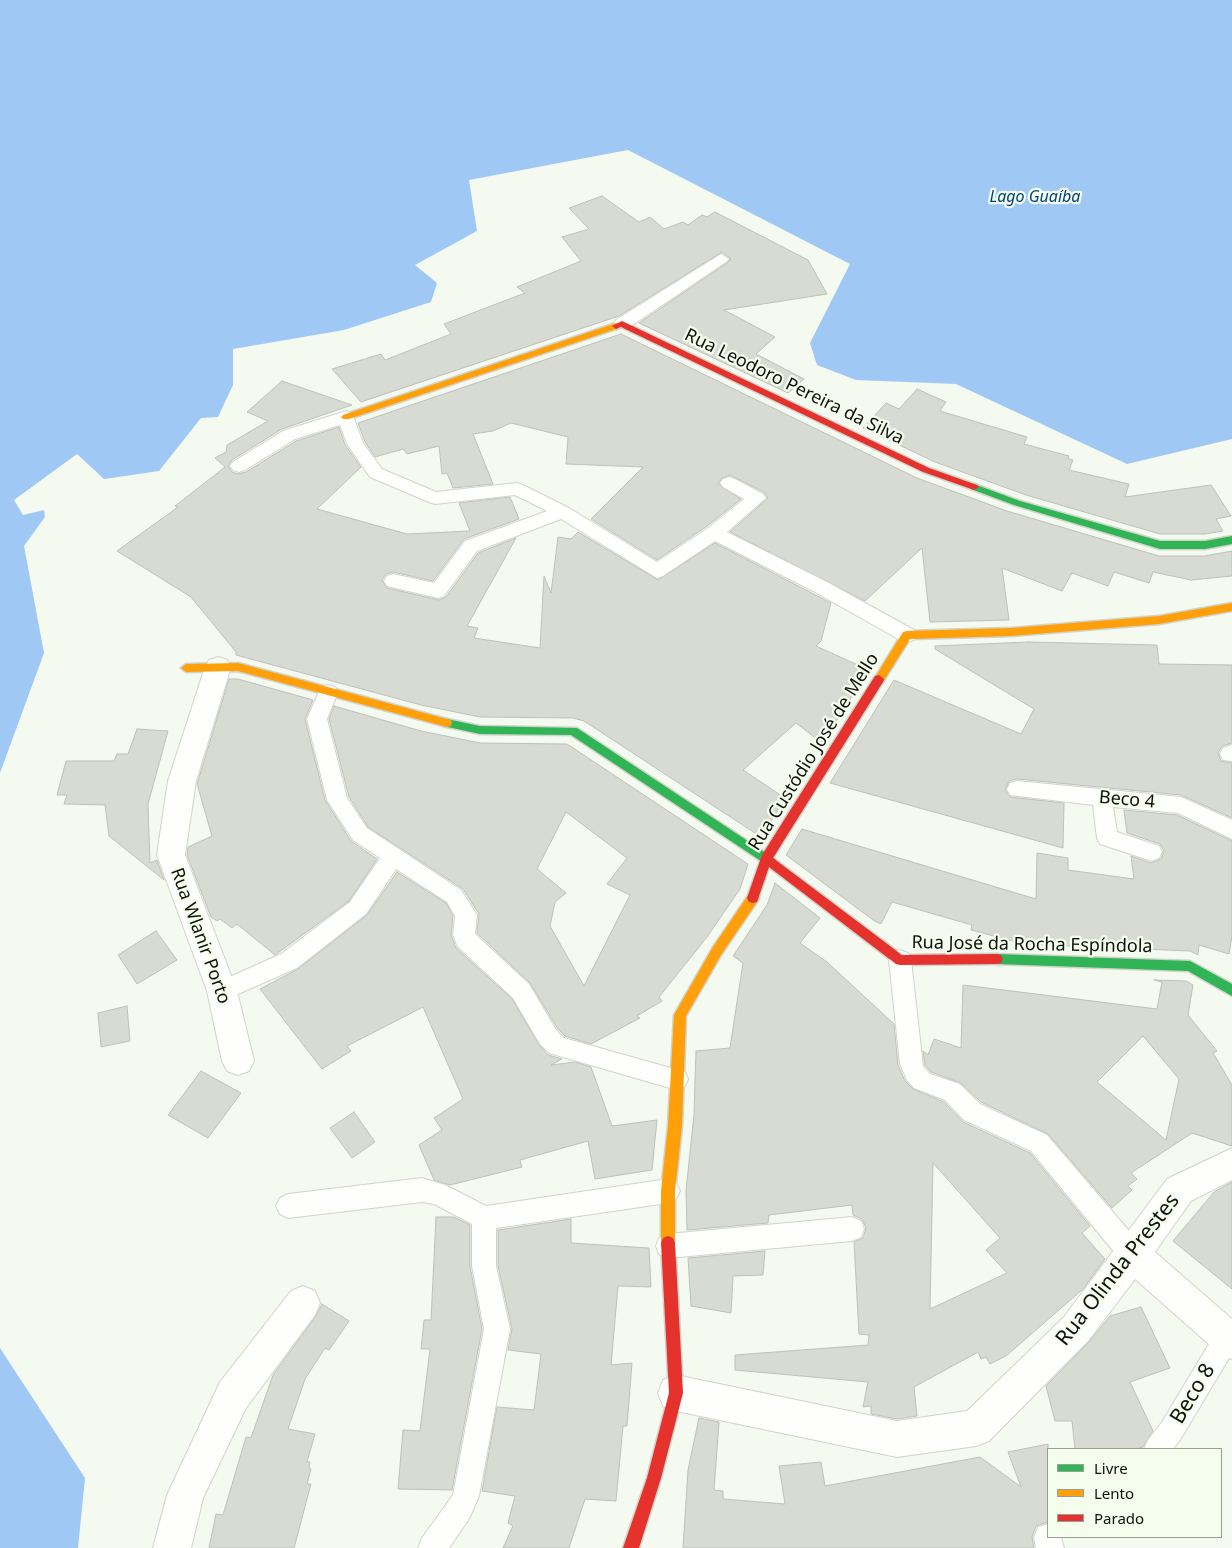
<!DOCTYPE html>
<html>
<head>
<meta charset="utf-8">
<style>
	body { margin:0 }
	#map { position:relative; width:1232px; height:1548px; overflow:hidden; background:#f5faf0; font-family:"Noto Sans",sans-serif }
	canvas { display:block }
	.legend { position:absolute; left:1047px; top:1448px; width:175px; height:90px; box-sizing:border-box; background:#f5fded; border:1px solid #999f93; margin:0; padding:6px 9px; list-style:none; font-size:15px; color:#0f110c }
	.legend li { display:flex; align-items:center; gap:10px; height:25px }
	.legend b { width:25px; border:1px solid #999f93 }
</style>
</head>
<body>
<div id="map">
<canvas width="1232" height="1548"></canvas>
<ul class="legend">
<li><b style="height:6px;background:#30b455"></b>Livre</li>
<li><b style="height:6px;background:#ff9f0a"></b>Lento</li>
<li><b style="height:6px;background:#e5322d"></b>Parado</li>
</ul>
</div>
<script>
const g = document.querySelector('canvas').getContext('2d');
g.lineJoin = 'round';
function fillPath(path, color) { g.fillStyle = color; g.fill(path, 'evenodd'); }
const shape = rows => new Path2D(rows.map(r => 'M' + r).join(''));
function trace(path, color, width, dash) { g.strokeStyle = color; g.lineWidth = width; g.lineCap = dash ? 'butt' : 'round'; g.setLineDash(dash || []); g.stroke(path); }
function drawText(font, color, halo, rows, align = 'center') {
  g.font = font + ' "Noto Sans",sans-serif'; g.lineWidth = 4.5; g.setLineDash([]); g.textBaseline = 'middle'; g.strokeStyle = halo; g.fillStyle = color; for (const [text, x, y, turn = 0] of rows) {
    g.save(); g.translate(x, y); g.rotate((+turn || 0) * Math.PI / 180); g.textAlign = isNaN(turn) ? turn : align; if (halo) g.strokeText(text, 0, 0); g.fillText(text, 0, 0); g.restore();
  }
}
const water = shape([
	[0,0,1232,0,1232,439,1127,464,956,384,856,380,817,365,810,343,850,264,628,150,469,180,477,231,415,265,437,283,431,302,344,330,233,349,233,385,218,417,201,418,159,471,104,479,77,454,14,500,23,515,44,510,45,517,24,546,44,653,0,773],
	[0,1348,85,1478,78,1548,0,1548]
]);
const building = shape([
	[602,196,639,222,650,217,664,229,683,222,688,225,702,215,707,217,715,212,808,260,827,294,724,310,775,337,756,354,804,379,788,393,639,323,727,263,731,259,722,252,619,316,361,402,332,369,381,354,385,360,451,334,444,324,525,293,517,287,581,261,562,237,589,229,569,208,602,196],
	[621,334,917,478,1007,511,1159,556,1205,556,1232,551,1232,576,1191,580,1153,572,1149,583,1114,572,1108,586,1072,573,1062,591,1002,568,1009,620,930,622,922,548,865,601,730,532,768,498,764,492,730,475,722,478,718,484,741,499,707,526,657,560,591,519,643,467,566,464,568,437,511,423,493,431,473,434,493,484,453,488,447,473,442,474,439,446,407,454,403,449,375,457,365,442,358,423,621,334],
	[282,381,352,405,282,429,232,460,228,466,232,472,238,474,246,472,296,441,339,427,345,445,361,467,317,509,407,534,470,531,459,503,510,497,519,519,464,539,433,581,393,572,386,574,382,580,387,588,439,600,446,597,478,553,516,538,467,626,478,628,474,638,540,648,544,576,551,593,558,537,571,539,578,532,658,580,715,543,831,603,821,641,816,646,869,670,822,743,796,723,743,770,782,796,777,812,761,837,584,721,573,718,480,717,421,705,236,655,236,652,191,597,117,551,178,507,175,506,225,467,215,458,226,452,227,445,268,421,247,412,282,381],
	[917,389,946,402,940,411,1027,437,1024,444,1069,456,1068,459,1073,460,1069,470,1129,484,1125,497,1211,485,1231,516,1216,519,1223,531,1205,534,1160,534,1026,495,935,462,863,428,886,403,899,409,917,389],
	[1029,642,1157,645,1159,664,1232,665,1232,743,1222,746,1218,753,1221,761,1232,763,1232,818,1181,795,1017,779,1009,781,1005,790,1010,797,1064,803,1063,848,830,783,894,680,1021,734,1034,709,935,649,935,646,1029,642],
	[229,679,238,679,313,700,305,719,325,800,351,841,377,859,349,901,275,955,237,924,232,928,220,919,217,921,211,917,187,855,188,847,212,836,197,784,229,679],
	[334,706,421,731,480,743,567,744,748,864,740,889,707,937,659,997,662,1001,637,1016,640,1018,591,1044,565,1036,558,1029,530,983,477,933,479,914,463,889,368,827,349,797,329,719,334,706],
	[566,812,627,858,607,884,630,895,584,986,550,926,555,902,566,893,537,869,566,812],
	[137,729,168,731,148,804,150,863,157,860,164,880,109,836,105,805,64,804,67,795,57,795,66,761,114,761,117,754,128,754,137,729],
	[1124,810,1177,815,1232,841,1232,935,1229,954,1199,945,1198,955,1190,951,1024,944,971,930,972,925,892,902,881,924,873,920,786,855,802,829,1036,899,1037,853,1068,858,1068,870,1134,879,1131,856,1151,863,1161,859,1164,851,1160,844,1127,833,1124,810],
	[397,872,446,903,453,916,451,935,456,948,512,999,539,1045,548,1055,562,1059,551,1065,575,1062,591,1067,612,1126,657,1120,652,1170,595,1179,588,1141,520,1160,522,1167,450,1185,434,1180,419,1145,442,1130,434,1118,463,1099,423,1007,347,1046,351,1051,322,1069,260,989,298,969,367,915,397,872],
	[775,883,820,918,800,943,827,962,894,1024,898,1065,905,1081,913,1089,944,1102,963,1122,1030,1153,1090,1226,1082,1233,1105,1259,1083,1289,1006,1356,990,1364,986,1357,981,1359,978,1352,914,1387,917,1416,897,1419,871,1414,871,1406,863,1407,868,1382,735,1370,735,1355,868,1345,869,1335,859,1334,854,1242,863,1238,866,1228,862,1219,853,1215,852,1205,769,1215,768,1223,687,1230,686,1191,694,1114,696,1051,730,1048,743,963,733,956,767,905,775,883],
	[933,1163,1000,1238,986,1250,1007,1273,930,1309,933,1163],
	[156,931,177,960,137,984,118,955,156,931],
	[1154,980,1186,981,1193,985,1188,1015,1217,1051,1213,1053,1232,1085,1232,1146,1192,1133,1131,1173,1137,1179,1128,1186,1132,1190,1112,1208,1048,1134,981,1102,961,1083,931,1072,925,1065,923,1051,928,1055,934,1039,961,1048,963,985,1157,1009,1162,982,1154,980],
	[1143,1036,1179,1079,1166,1140,1097,1082,1143,1036],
	[127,1006,130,1041,101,1047,98,1013,127,1006],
	[201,1071,241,1093,208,1138,168,1115,201,1071],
	[354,1112,375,1142,352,1158,330,1128,354,1112],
	[1232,1182,1232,1289,1173,1241,1214,1192,1232,1182],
	[436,1217,454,1217,470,1225,470,1266,482,1329,452,1490,398,1489,403,1430,420,1431,430,1349,421,1349,424,1320,431,1320,436,1217],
	[571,1219,571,1243,649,1248,651,1287,618,1286,611,1365,632,1363,627,1426,623,1426,616,1501,585,1499,569,1548,503,1548,513,1526,508,1523,515,1496,482,1491,497,1407,534,1410,541,1354,508,1350,512,1329,498,1266,498,1230,571,1219],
	[765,1251,763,1275,733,1276,731,1313,691,1306,688,1258,765,1251],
	[322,1304,349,1321,329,1350,325,1348,305,1379,288,1429,315,1434,307,1462,310,1462,309,1468,311,1469,307,1484,311,1484,294,1548,209,1548,216,1514,223,1515,246,1437,251,1438,273,1375,316,1316,322,1304],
	[1141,1307,1170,1368,1130,1382,1153,1431,1143,1447,1136,1449,1075,1449,1072,1421,1055,1421,1046,1386,1089,1342,1110,1316,1141,1307],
	[699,1418,719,1422,714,1490,723,1491,723,1499,785,1504,779,1466,821,1462,825,1486,980,1457,1021,1487,1008,1452,1048,1444,1048,1522,1036,1526,1032,1537,1034,1548,683,1548,688,1470,699,1418]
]);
const lane = shape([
	[721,254,729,259,726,262,628,328,616,328,614,324,616,320,721,254],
	[346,411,352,413,363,443,382,469,436,492,517,483,523,485,569,508,657,562,708,528,744,499,723,487,720,483,723,479,729,477,735,479,763,494,766,498,727,532,827,582,914,630,916,635,914,640,907,642,900,640,815,592,715,541,663,576,657,578,561,519,477,551,444,596,438,598,387,586,384,581,387,576,393,574,434,583,465,541,547,511,515,495,435,504,429,502,370,477,347,444,340,425,295,439,245,470,239,472,233,470,230,466,233,462,283,431,346,411],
	[328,685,335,687,338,692,327,719,347,798,367,828,461,890,477,915,475,934,529,984,556,1030,564,1038,685,1072,688,1079,685,1086,677,1090,549,1053,540,1044,513,998,458,947,453,935,455,916,447,902,396,869,366,914,297,968,222,1001,214,998,211,991,214,984,281,954,350,902,380,858,353,840,327,800,307,719,321,687,328,685],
	[1232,745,1232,761,1223,760,1220,754,1223,748,1232,745],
	[1017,781,1181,797,1232,820,1232,839,1178,813,1113,807,1117,832,1159,846,1162,852,1159,858,1152,861,1100,844,1097,838,1093,805,1010,795,1007,789,1010,783,1017,781],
	[900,950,908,953,911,960,923,1066,930,1074,960,1084,980,1104,1047,1135,1142,1246,1145,1255,1142,1264,1133,1267,1124,1264,1031,1151,964,1120,945,1100,914,1088,907,1080,900,1064,889,960,892,953,900,950],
	[422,1178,445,1185,486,1206,668,1179,676,1183,680,1191,676,1199,668,1203,496,1228,496,1266,510,1329,479,1496,469,1519,449,1548,418,1548,422,1538,453,1495,484,1329,472,1266,472,1224,434,1204,422,1202,288,1218,280,1214,276,1206,280,1198,288,1194,422,1178],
	[852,1217,861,1221,864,1229,861,1237,852,1241,668,1258,659,1254,656,1246,659,1238,668,1234,852,1217],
	[1227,1325,1232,1327,1232,1353,1180,1440,1173,1449,1144,1449,1148,1440,1162,1422,1218,1329,1227,1325],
	[1048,1524,1048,1537,1061,1537,1064,1548,1036,1548,1034,1537,1038,1527,1048,1524]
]);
const street = shape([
	[218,657,227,660,231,667,196,781,185,855,237,991,254,1061,249,1071,238,1075,227,1071,222,1061,207,991,157,855,168,781,205,667,209,660,218,657],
	[1232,1148,1232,1180,1191,1201,1155,1252,1232,1319,1232,1359,1220,1354,1135,1279,1088,1341,989,1441,976,1446,897,1457,676,1411,663,1406,658,1393,663,1380,676,1375,897,1421,967,1411,1064,1317,1167,1179,1232,1148],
	[303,1286,315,1291,320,1303,315,1315,246,1408,203,1498,191,1548,153,1548,167,1495,220,1382,291,1291,303,1286]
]);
const fast = shape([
	[974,484,1020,501,1160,541,1205,541,1232,536,1232,544,1205,549,1160,549,1014,505,971,489,969,487,974,484],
	[447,719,480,726,577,728,775,859,777,862,775,865,771,867,767,865,571,735,480,734,443,726,442,723,443,720,447,719],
	[997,954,1190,961,1232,984,1232,996,1188,971,997,964,993,963,991,959,993,955,997,954]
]);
const slow = shape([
	[616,323,619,324,619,328,349,419,343,419,341,417,343,415,616,323],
	[1232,603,1232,611,1159,624,1011,636,910,639,883,682,875,682,874,679,903,632,907,631,1011,628,1159,616,1232,603],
	[238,663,447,719,451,720,452,723,451,726,447,727,238,671,186,672,181,668,186,664,238,663],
	[753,893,757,894,759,898,757,902,721,955,686,1016,682,1126,675,1191,675,1243,673,1248,668,1250,663,1248,661,1243,661,1191,668,1126,674,1015,713,947,749,894,753,893]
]);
const jam = shape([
	[622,321,929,468,977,485,979,487,974,490,923,472,621,327,616,329,612,326,622,321],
	[879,675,884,679,883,682,773,858,902,955,997,954,1001,955,1003,959,1001,963,997,964,900,965,896,964,769,867,757,902,753,903,749,902,747,898,762,855,875,676,879,675],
	[668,1236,673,1238,675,1243,683,1393,661,1478,639,1548,623,1548,647,1478,669,1393,661,1243,663,1238,668,1236]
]);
const farWaternames = [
	["Lago Guaíba",1035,197]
];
const streetNames = [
	["Rua Leodoro Pereira da Silva",794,387,26],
	["Rua Custódio José de Mello",814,752,-58],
	["Beco 4",1127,800,5],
	["Rua Wlanir Porto",200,936,70],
	["Rua José da Rocha Espíndola",1032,945,1]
];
const nearStreetnames = [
	["Rua Olinda Prestes",1118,1270,-52],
	["Beco 8",1193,1394,-59]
];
fillPath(water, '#9fc9f4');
fillPath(building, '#d7dbd3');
trace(building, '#bdc1ba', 1);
trace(lane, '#d0d4cc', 2);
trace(street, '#d0d4cc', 2);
trace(fast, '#d0d4cc', 3);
trace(slow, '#d0d4cc', 3);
trace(jam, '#d0d4cc', 3);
fillPath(lane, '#fefefd');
fillPath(street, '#fefefd');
fillPath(fast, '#30b455');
fillPath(slow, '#ff9f0a');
fillPath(jam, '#e5322d');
drawText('italic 16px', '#00417a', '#f5fded', farWaternames);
drawText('18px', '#0f110c', '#f5fded', streetNames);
drawText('21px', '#0f110c', '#f5fded', nearStreetnames);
</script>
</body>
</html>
